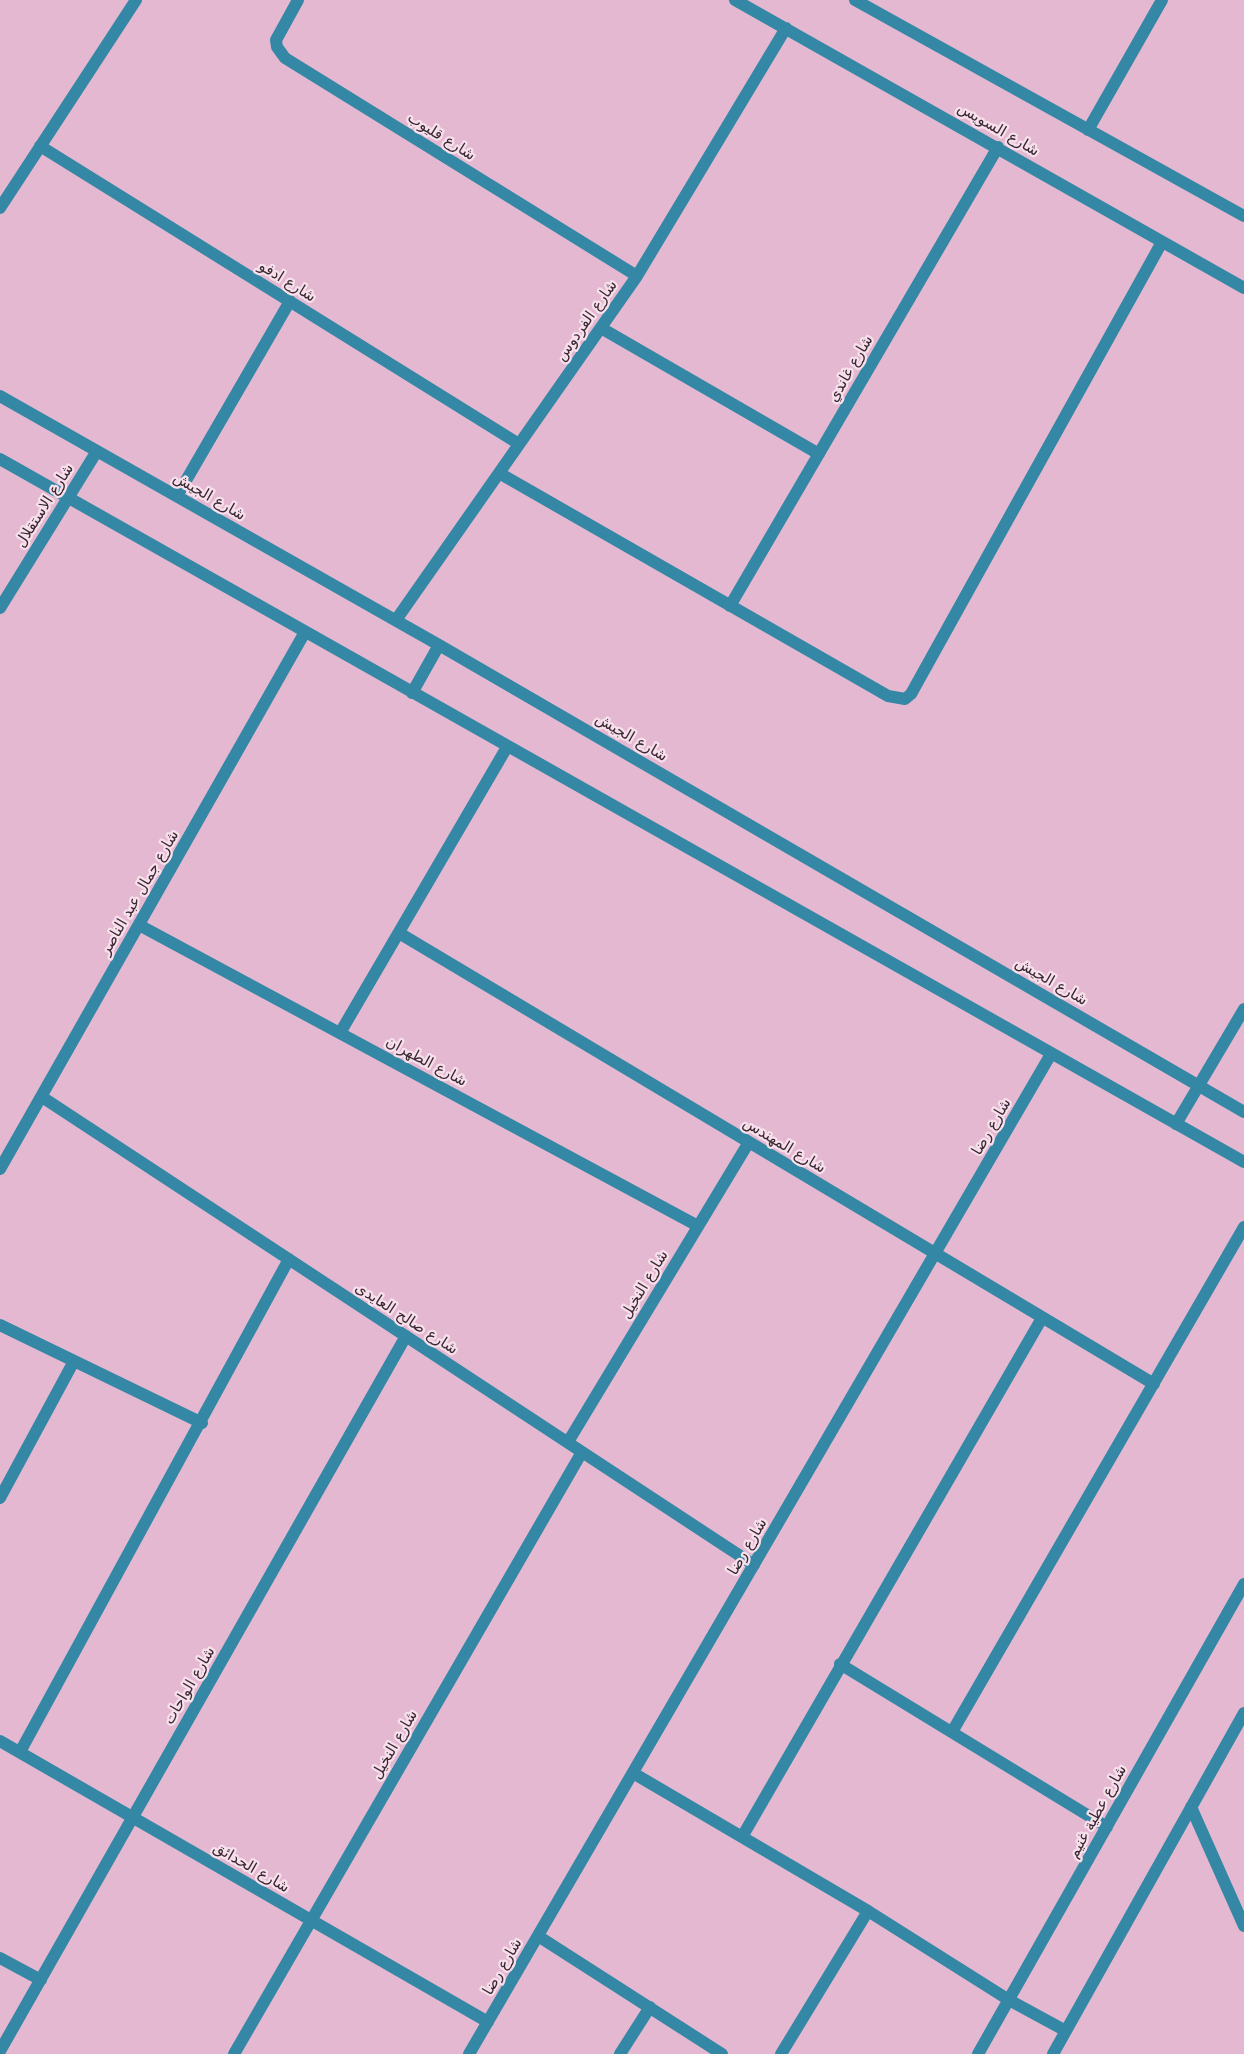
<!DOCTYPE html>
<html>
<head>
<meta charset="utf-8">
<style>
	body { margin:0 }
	canvas { display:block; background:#e4b8d0 }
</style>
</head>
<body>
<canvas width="1244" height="2054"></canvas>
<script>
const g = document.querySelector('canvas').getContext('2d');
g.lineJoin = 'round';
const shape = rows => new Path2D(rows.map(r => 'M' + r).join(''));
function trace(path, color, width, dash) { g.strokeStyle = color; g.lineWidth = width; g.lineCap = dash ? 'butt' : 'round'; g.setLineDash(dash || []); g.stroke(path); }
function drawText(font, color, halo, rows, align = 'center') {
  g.font = font + ' "DejaVu Sans",Cairo,sans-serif'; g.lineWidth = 4.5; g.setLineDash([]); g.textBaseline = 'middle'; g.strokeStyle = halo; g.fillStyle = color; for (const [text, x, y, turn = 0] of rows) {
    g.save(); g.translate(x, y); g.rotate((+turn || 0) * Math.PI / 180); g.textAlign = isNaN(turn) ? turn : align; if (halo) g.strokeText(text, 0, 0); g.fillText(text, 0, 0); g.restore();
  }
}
const minor = shape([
	[298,0,276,40,277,47,285,58,637,276],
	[735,0,1244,288],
	[855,0,1244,216],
	[1088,130,1162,0],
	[40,146,519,444],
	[0,208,136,0],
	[601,328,819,454],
	[0,396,439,645,1244,1112],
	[0,459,1244,1162],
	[499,473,888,696,905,699,911,694,1162,242],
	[177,496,290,301],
	[730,606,998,147],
	[0,608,97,451],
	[396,620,637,276,786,28],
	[412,693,439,645],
	[139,925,698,1226],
	[399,933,1154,1384],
	[340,1033,507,747],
	[42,1097,754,1565],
	[1176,1124,1244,1009],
	[0,1169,305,632],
	[0,1325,202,1423],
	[568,1442,749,1142],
	[0,1498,74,1361],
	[840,1664,1107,1827],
	[952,1732,1244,1227],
	[0,1741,488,2022],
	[20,1752,289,1259],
	[633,1773,868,1911,1009,2000,1066,2031],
	[1191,1807,1244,1926],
	[742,1837,1042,1318],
	[538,1936,722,2054],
	[0,1958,41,1980],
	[0,2051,406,1336],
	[234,2054,582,1452],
	[469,2054,1051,1054],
	[620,2054,650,2007],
	[781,2054,868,1911],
	[978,2054,1244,1584],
	[1053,2054,1244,1713]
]);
const streetNames = [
	["شارع السويس",998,130,30],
	["شارع قليوب",441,137,32],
	["شارع ادفو",287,282,32],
	["شارع الفردوس",587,321,-55],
	["شارع غاندي",851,369,-60],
	["شارع الجيش",209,497,30],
	["شارع الاستقلال",45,506,-58],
	["شارع الجيش",631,738,30],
	["شارع جمال عبد الناصر",140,893,-60],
	["شارع الجيش",1051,982,30],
	["شارع الطهران",426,1062,28],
	["شارع رضا",992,1127,-60],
	["شارع المهندس",784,1146,31],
	["شارع النخيل",645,1285,-59],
	["شارع صالح العايدى",406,1319,33],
	["شارع رضا",748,1547,-60],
	["شارع الواحات",190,1686,-60],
	["شارع النخيل",395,1745,-60],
	["شارع عطية غنيم",1098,1812,-61],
	["شارع الحدائق",251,1868,30],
	["شارع رضا",503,1967,-60]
];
trace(minor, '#3588a5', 12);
drawText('15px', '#392831', '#f7e0ec', streetNames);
</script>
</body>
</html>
